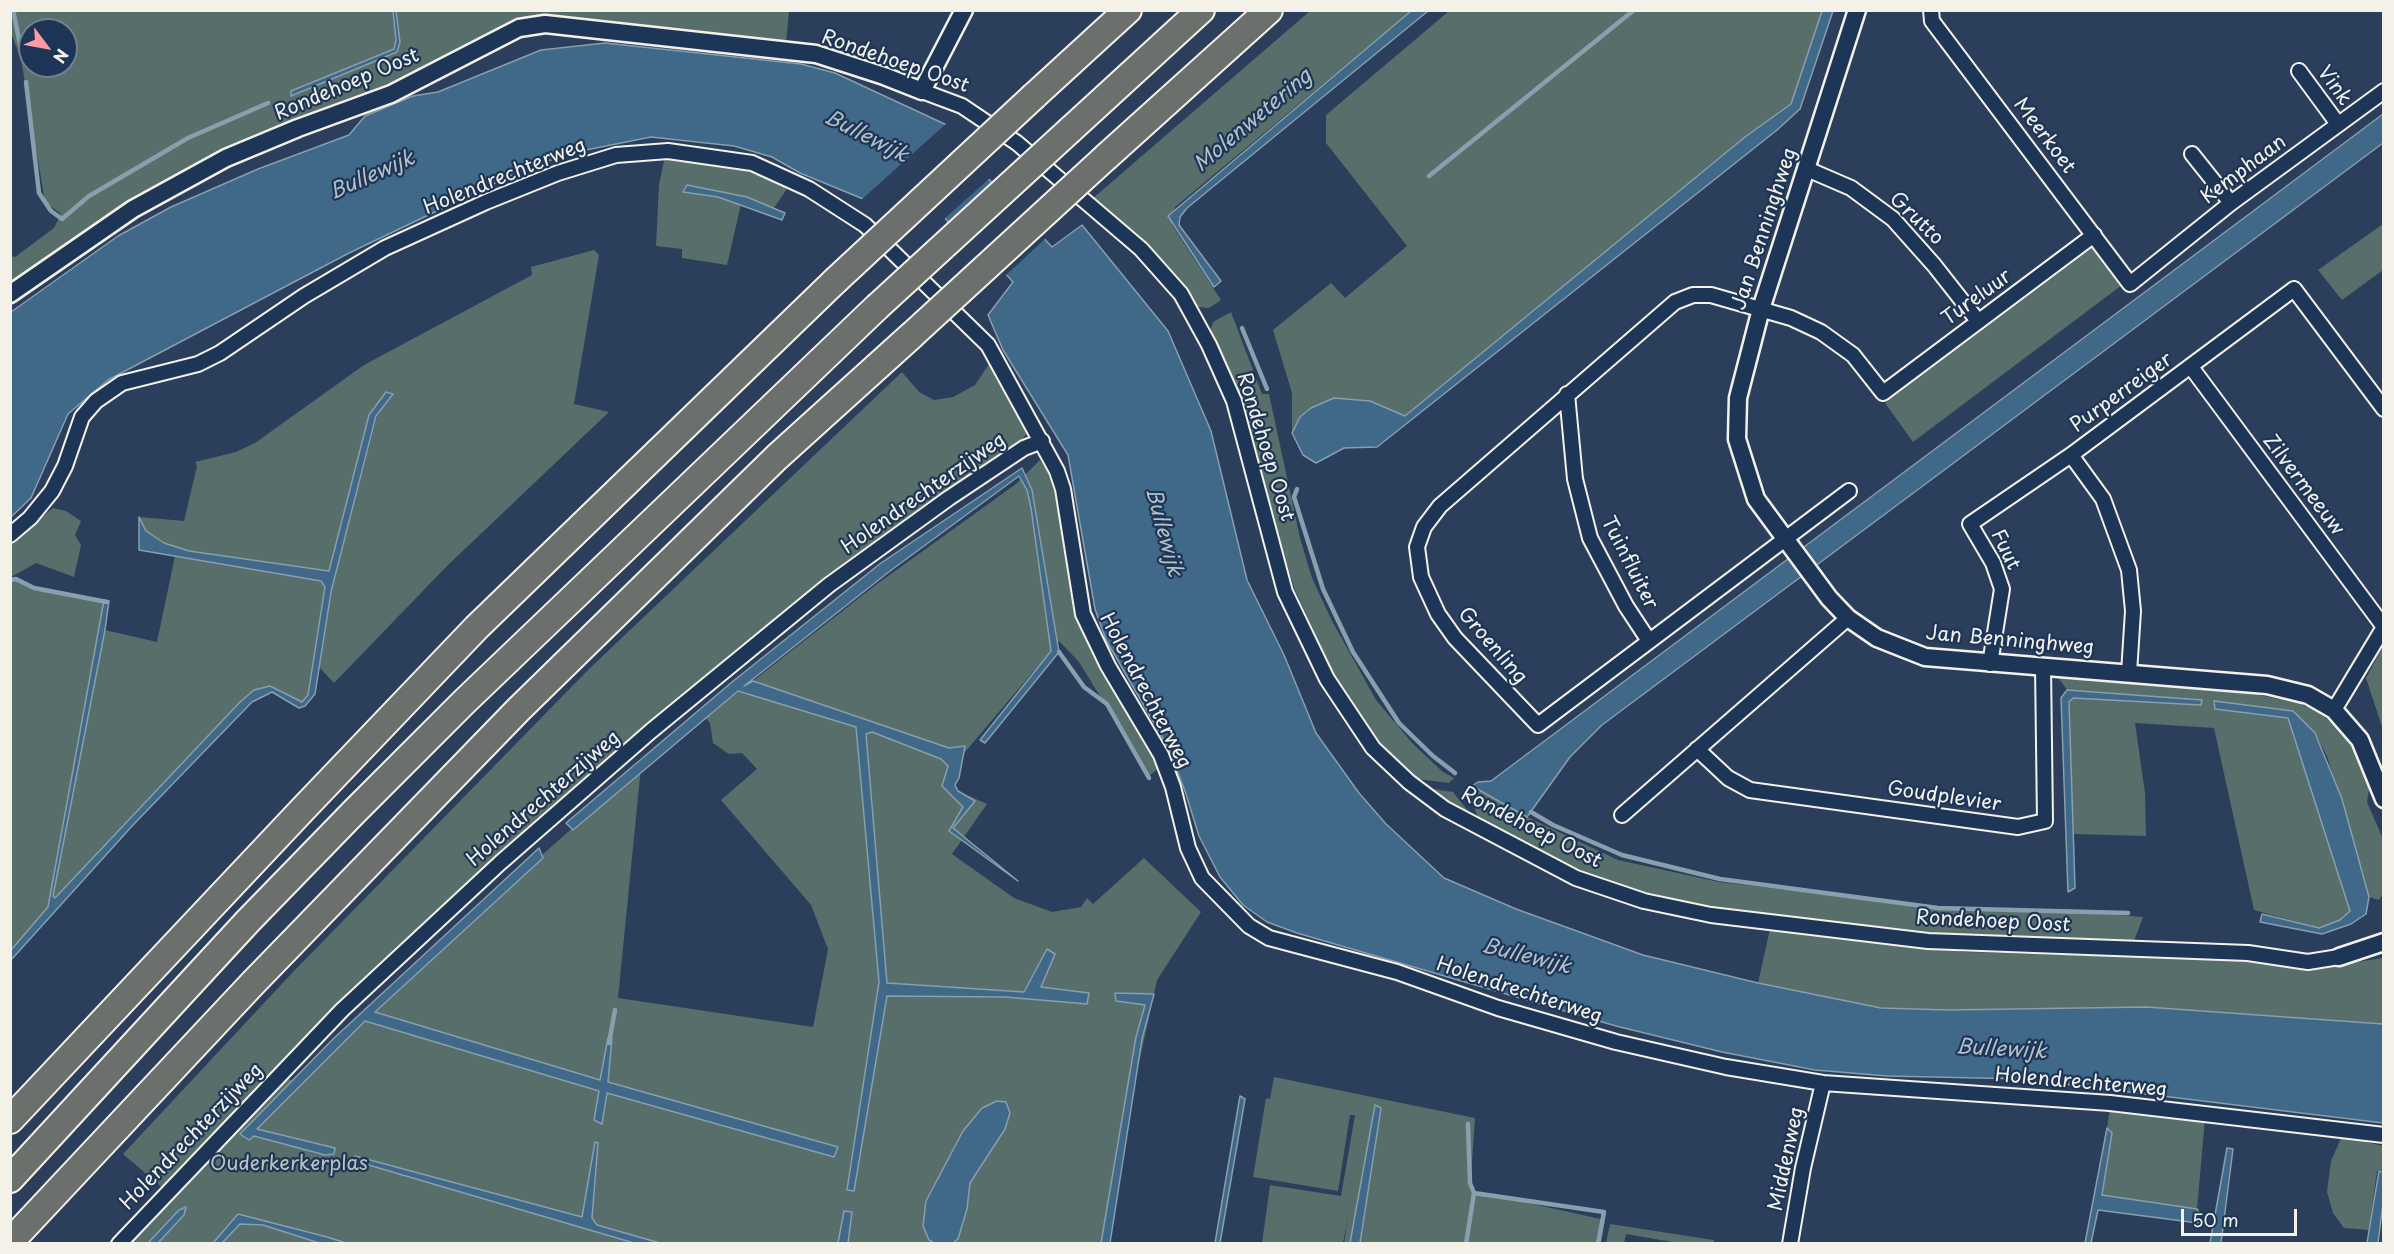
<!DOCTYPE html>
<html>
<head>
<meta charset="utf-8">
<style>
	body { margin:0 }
	#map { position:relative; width:2394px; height:1254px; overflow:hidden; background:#2b3e5b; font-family:"Playpen Sans",sans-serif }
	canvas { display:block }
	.frame { position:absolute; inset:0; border:12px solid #f4f1e8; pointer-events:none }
	.north { position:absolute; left:18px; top:18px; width:60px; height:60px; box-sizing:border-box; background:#1d3557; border:2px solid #738091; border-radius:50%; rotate:122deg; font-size:16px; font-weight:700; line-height:24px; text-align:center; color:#f4f1e8 }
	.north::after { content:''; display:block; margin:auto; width:21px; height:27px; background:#ff9aa2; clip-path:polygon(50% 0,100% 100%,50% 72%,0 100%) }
	.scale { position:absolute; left:2181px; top:1209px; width:116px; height:27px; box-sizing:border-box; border:3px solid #f4f1e8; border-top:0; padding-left:8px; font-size:18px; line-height:21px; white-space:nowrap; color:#f4f1e8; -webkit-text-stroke:4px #1d3557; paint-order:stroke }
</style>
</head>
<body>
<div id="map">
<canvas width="2394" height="1254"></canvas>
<div class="frame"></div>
<div class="north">N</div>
<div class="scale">50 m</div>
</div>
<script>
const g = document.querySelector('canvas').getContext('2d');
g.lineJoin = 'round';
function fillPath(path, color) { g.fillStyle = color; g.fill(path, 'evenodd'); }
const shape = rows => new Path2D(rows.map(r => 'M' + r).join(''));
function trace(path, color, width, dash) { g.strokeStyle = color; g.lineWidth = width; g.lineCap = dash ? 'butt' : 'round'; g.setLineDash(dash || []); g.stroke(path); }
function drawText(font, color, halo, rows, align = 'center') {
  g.font = font + ' "Playpen Sans",sans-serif'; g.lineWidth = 4.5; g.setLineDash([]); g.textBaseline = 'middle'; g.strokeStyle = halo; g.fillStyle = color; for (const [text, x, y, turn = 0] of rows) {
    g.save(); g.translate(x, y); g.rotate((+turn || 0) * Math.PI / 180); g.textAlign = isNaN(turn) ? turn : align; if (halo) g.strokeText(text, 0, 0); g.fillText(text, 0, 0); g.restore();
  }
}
const green = shape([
	[11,11,393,11,396,40,394,49,291,91,291,95,397,52,400,42,396,11,789,11,786,44,525,17,363,97,213,157,161,183,11,289,11,256,15,257,54,228,61,214,45,202,21,59,11,33],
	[30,30,66,30,66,66,30,66],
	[1310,11,1411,11,1175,207,1172,225,1221,300,1209,308,1198,307,1146,242,1092,199],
	[1449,11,1822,11,1791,104,1745,137,1405,416,1352,400,1334,398,1300,417,1292,433,1292,393,1273,330,1331,283,1345,298,1407,246,1326,143,1326,115],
	[665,156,735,162,778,180,788,187,774,208,747,197,717,197,741,204,727,265,682,258,682,249,656,246,659,185],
	[2383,224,2383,270,2342,300,2318,270],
	[2096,245,2122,285,1913,442,1885,403],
	[594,250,599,255,574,404,609,412,447,566,334,683,319,667,331,592,377,416,392,394,369,415,329,571,189,551,164,543,146,531,139,517,184,521,197,466,195,462,236,452,255,443,364,365,532,275,531,267],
	[1231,312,1262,394,1269,394,1300,538,1312,578,1332,621,1376,700,1413,744,1443,772,1454,778,1449,783,1417,779,1393,759,1359,718,1335,676,1295,590,1279,542,1247,414,1210,331,1213,322],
	[991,361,1031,429,1020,442,784,614,275,1074,302,1084,365,1021,533,863,641,767,618,998,813,1027,828,949,811,905,721,800,757,769,742,753,729,754,713,743,710,723,703,714,710,712,753,681,877,584,1016,484,1040,460,1054,482,1075,600,1161,766,1149,776,1079,662,1059,641,960,758,959,778,955,785,958,791,987,804,952,854,1014,898,1052,912,1081,907,1087,898,1093,904,1144,858,1201,912,1157,980,1137,1072,1108,1243,124,1243,164,1189,123,1154,292,973,589,669,902,372,919,392,934,400,953,397,975,385],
	[53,508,66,511,81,521,75,535,81,545,74,577,36,563,11,577,11,542],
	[175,556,321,581,326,586,308,695,302,702,283,692,254,690,240,702,56,898,53,896,105,630,157,642],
	[11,578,41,591,103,603,104,606,48,907,11,950],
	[2383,646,2384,647,2383,730,2366,678],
	[2058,677,2229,689,2298,703,2319,712,2334,725,2361,758,2370,784,2367,802,2383,839,2383,894,2379,900,2369,897,2327,756,2315,733,2293,711,2214,702,2215,709,2288,718,2350,911,2340,920,2319,928,2254,910,2214,728,2135,723,2145,793,2146,836,2073,834,2068,702,2073,698,2202,705,2067,690],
	[1426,788,1453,792,1469,812,1467,814],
	[1480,791,1527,817,1618,860,1719,882,1939,908,2071,911,2143,917,2134,941,2005,940,1854,926,1724,909,1624,888,1580,873,1478,818,1471,798],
	[1770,929,1966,952,2249,960,2311,969,2383,958,2383,1024,2146,1007,1948,1010,1881,1008,1758,983],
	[1274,1077,1475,1118,1470,1190,1605,1220,1601,1243,1344,1243,1348,1215,1343,1243,1262,1243,1270,1185,1341,1196,1355,1115,1350,1115,1338,1191,1253,1177,1266,1098,1270,1099],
	[2110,1107,2205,1119,2197,1209,2102,1195,2112,1133,2107,1128],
	[2342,1136,2383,1146,2383,1169,2377,1171,2369,1230,2344,1228,2333,1213,2327,1192,2331,1161],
	[1610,1224,1714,1240,1714,1243,1678,1243,1626,1234,1624,1243,1606,1243]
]);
const water = shape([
	[393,11,396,11,400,42,397,52,291,96,291,91,394,49,396,40,393,11],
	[1411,11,1428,11,1187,208,1180,217,1179,225,1221,281,1214,287,1168,216,1411,11],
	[1822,11,1833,11,1800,109,1777,130,1377,447,1344,448,1316,463,1303,455,1292,433,1300,417,1311,408,1334,398,1370,401,1405,416,1745,137,1791,104,1822,11],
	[605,43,801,64,835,73,964,133,956,144,1052,247,1082,225,1168,331,1211,431,1247,580,1284,655,1316,733,1359,793,1386,824,1444,878,1516,909,1643,955,1758,983,1881,1008,1948,1010,2146,1007,2383,1024,2383,1123,2023,1079,1887,1076,1815,1070,1722,1052,1616,1026,1297,933,1267,922,1243,905,1220,877,1199,836,1185,791,1169,749,1106,640,1095,609,1068,455,1003,350,988,315,1013,282,989,255,980,259,915,183,885,208,800,173,772,157,734,146,651,137,566,154,508,177,349,253,108,380,68,414,31,498,11,517,11,312,118,236,171,207,258,169,349,135,365,116,413,96,438,92,541,50,605,43],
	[2383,114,2383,143,1602,725,1570,757,1527,817,1472,786,1478,782,1491,781,2383,114],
	[687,185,747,197,785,213,782,220,718,197,683,192,687,185],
	[386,392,393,394,376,416,331,592,315,694,305,706,299,708,272,692,252,702,133,825,11,960,11,950,48,907,104,600,109,601,105,630,53,896,55,898,240,702,254,690,270,686,302,702,308,695,325,587,321,581,139,550,139,517,146,531,164,543,189,551,329,571,369,415,386,392],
	[1022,468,1032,490,1059,652,985,743,980,740,1051,651,1031,508,1027,490,1019,476,890,571,744,686,753,681,949,748,965,746,959,778,955,785,958,791,975,801,953,828,1018,881,949,831,963,807,942,786,948,766,941,759,872,732,866,734,887,983,1024,992,1047,949,1055,954,1041,987,1089,993,1087,1004,1005,997,887,996,854,1191,847,1190,879,982,856,727,738,691,573,830,566,823,732,682,881,563,1022,468],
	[2067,690,2202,700,2201,705,2073,698,2069,702,2075,888,2068,892,2061,698,2067,690],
	[2214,701,2293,711,2315,733,2342,799,2369,897,2366,914,2351,924,2322,934,2260,922,2262,914,2319,928,2340,920,2350,911,2288,718,2215,709,2214,701],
	[539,848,543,858,375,1012,600,1080,608,1038,612,1038,608,1082,838,1147,834,1157,607,1093,602,1124,594,1120,599,1091,365,1021,257,1129,335,1148,334,1154,325,1155,254,1136,249,1140,240,1134,333,1039,539,848],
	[1115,993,1154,994,1142,1039,1110,1243,1101,1243,1136,1037,1145,1005,1116,1001,1115,993],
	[1240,1096,1245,1099,1220,1243,1215,1243,1240,1096],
	[997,1101,1006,1102,1010,1113,1005,1129,970,1183,967,1209,958,1239,953,1243,934,1243,929,1240,923,1226,926,1201,963,1131,982,1108,997,1101],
	[1375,1105,1381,1108,1360,1243,1350,1243,1375,1105],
	[2107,1128,2112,1133,2102,1195,2197,1209,2200,1214,2198,1223,2098,1210,2091,1243,2085,1243,2107,1128],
	[595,1142,598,1143,592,1218,597,1225,660,1243,634,1243,355,1161,355,1156,582,1217,595,1142],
	[2227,1148,2233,1149,2221,1243,2210,1243,2227,1148],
	[2379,1171,2383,1172,2384,1196,2378,1243,2367,1243,2379,1171],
	[186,1207,184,1215,158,1243,148,1243,179,1210,186,1207],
	[844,1211,852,1212,848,1243,838,1243,844,1211],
	[238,1214,327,1237,346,1243,319,1243,263,1225,240,1224,222,1243,213,1243,238,1214]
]);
const pier = shape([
	[948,122,967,131,959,144,991,177,943,220,914,187,886,211,860,201],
	[996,182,1047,237,1004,277,988,259,978,261,948,226]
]);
const stream = shape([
	[13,10,23,59],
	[26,82,39,193,51,211,62,219,89,196,188,138,268,103],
	[1429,176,1634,10],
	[1242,328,1267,389],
	[1297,489,1294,497,1323,589,1353,652,1399,723,1433,756,1455,773],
	[10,580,16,579,34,588,107,602],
	[1059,652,1084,687,1107,704,1149,778],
	[1531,812,1553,825,1622,855,1720,879,1938,908,2128,913],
	[609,1043,615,1010],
	[1474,1193,1604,1212,1598,1244],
	[1466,1244,1474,1193,1470,1183,1468,1124]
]);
const minor = shape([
	[1931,10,1932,21,2130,284,2231,203,2384,91],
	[2299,71,2338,124],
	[922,91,962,106,1017,143,1141,249,1181,294,1209,345,1234,401,1285,592,1327,679,1373,748,1409,782,1445,809,1576,878,1644,901,1711,915,1928,941,2248,953,2308,962,2339,957],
	[2192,154,2231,203],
	[1807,169,1851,188,1893,219,1934,265,1978,321],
	[2191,367,2384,627],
	[1567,394,1575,479,1590,538,1626,606,1649,641],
	[2071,455,2103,499,2129,570,2133,611,2129,673],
	[1849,491,1538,725,1455,638,1438,614,1421,577,1417,547,1424,527,1440,506,1675,302,1693,295,1711,295,1791,318,1821,332,1853,355,1883,393,2094,235],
	[10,535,30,518,52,491,65,466,82,417,96,401,122,383,198,364,220,353,304,296,385,248,486,202,558,173,616,155,668,151,752,163,809,189,865,225,988,345,1057,471,1063,489,1083,614,1108,666,1161,755,1173,787,1188,848,1202,878,1249,926,1269,938,1397,972,1498,1008,1616,1042,1726,1067,1823,1083,2110,1103,2384,1135],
	[1990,664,2002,589,1993,563,1970,524,2071,455,2294,289,2384,409],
	[2334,710,2384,627],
	[1697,749,1728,778,1750,790,2018,827,2045,821,2043,666],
	[1622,815,1848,618],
	[119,1244,342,1010,500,863,651,731,829,585,949,498,1024,448,1042,441],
	[1790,1244,1803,1168,1823,1083]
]);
const tertiary = shape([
	[1857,10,1761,309,1738,398,1737,439,1756,499,1829,598,1848,618,1877,638,1925,657,2267,685,2308,695,2334,710,2360,740,2384,799],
	[10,294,133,209,226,158,298,128,391,94,519,28,545,24,816,54,884,76,922,91,964,10],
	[2339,957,2384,942]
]);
const motorway = shape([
	[1034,96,1128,10],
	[1070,130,1201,10],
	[1106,157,1269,10],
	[10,1120,304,808,477,627,835,281],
	[10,1179,248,921,354,812,464,702,877,307],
	[10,1242,253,983,519,709,777,457,912,335]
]);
const motorwayBridge = shape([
	[835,281,1034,96],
	[877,307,1070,130],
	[912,335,1106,157]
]);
const streetNames = [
	["Rondehoep Oost",895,62,19],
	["Rondehoep Oost",347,85,-23],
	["Vink",2334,86,54],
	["Meerkoet",2044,136,53],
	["Kemphaan",2244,170,-37],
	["Holendrechterweg",505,177,-22],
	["Grutto",1916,219,44],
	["Jan Benninghweg",1765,229,-72],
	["Tureluur",1977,298,-36],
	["Purperreiger",2122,393,-36],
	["Rondehoep Oost",1265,447,73],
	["Zilvermeeuw",2303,485,53],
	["Holendrechterzijweg",924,494,-35],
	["Fuut",2005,550,64],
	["Tuinfluiter",1629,563,63],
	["Jan Benninghweg",2010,641,5],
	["Groenling",1492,646,49],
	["Holendrechterweg",1145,691,62],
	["Goudplevier",1944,797,8],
	["Holendrechterzijweg",544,799,-41],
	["Rondehoep Oost",1531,828,27],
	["Rondehoep Oost",1993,922,3],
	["Holendrechterweg",1519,991,18],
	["Holendrechterweg",2081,1083,5],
	["Holendrechterzijweg",192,1137,-46],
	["Middenweg",1787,1159,-78]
];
const parkNames = [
	["Ouderkerkerplas",289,1164]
];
const waterNames = [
	["Molenwetering",1253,121,-40],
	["Bullewijk",866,137,27],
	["Bullewijk",372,176,-24],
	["Bullewijk",1163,532,75],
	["Bullewijk",1526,957,14],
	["Bullewijk",2001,1050,3]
];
fillPath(green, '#586e6a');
fillPath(water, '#406888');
trace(water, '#889fae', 1.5);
fillPath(pier, '#2b3e5b');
trace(stream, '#889fae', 4.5);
trace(minor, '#f4f1e8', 18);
trace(tertiary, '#f4f1e8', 21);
trace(motorway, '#f4f1e8', 30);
trace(minor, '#1d3557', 14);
trace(tertiary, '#1d3557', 16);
trace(motorway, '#6b706d', 26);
trace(motorwayBridge, '#f4f1e8', 30, []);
trace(motorwayBridge, '#6b706d', 26);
drawText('20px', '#f4f1e8', '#1d3557', streetNames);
drawText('20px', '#bdc3bc', '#1d3557', parkNames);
drawText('italic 21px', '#b5c1c6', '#1d3557', waterNames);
</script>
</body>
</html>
